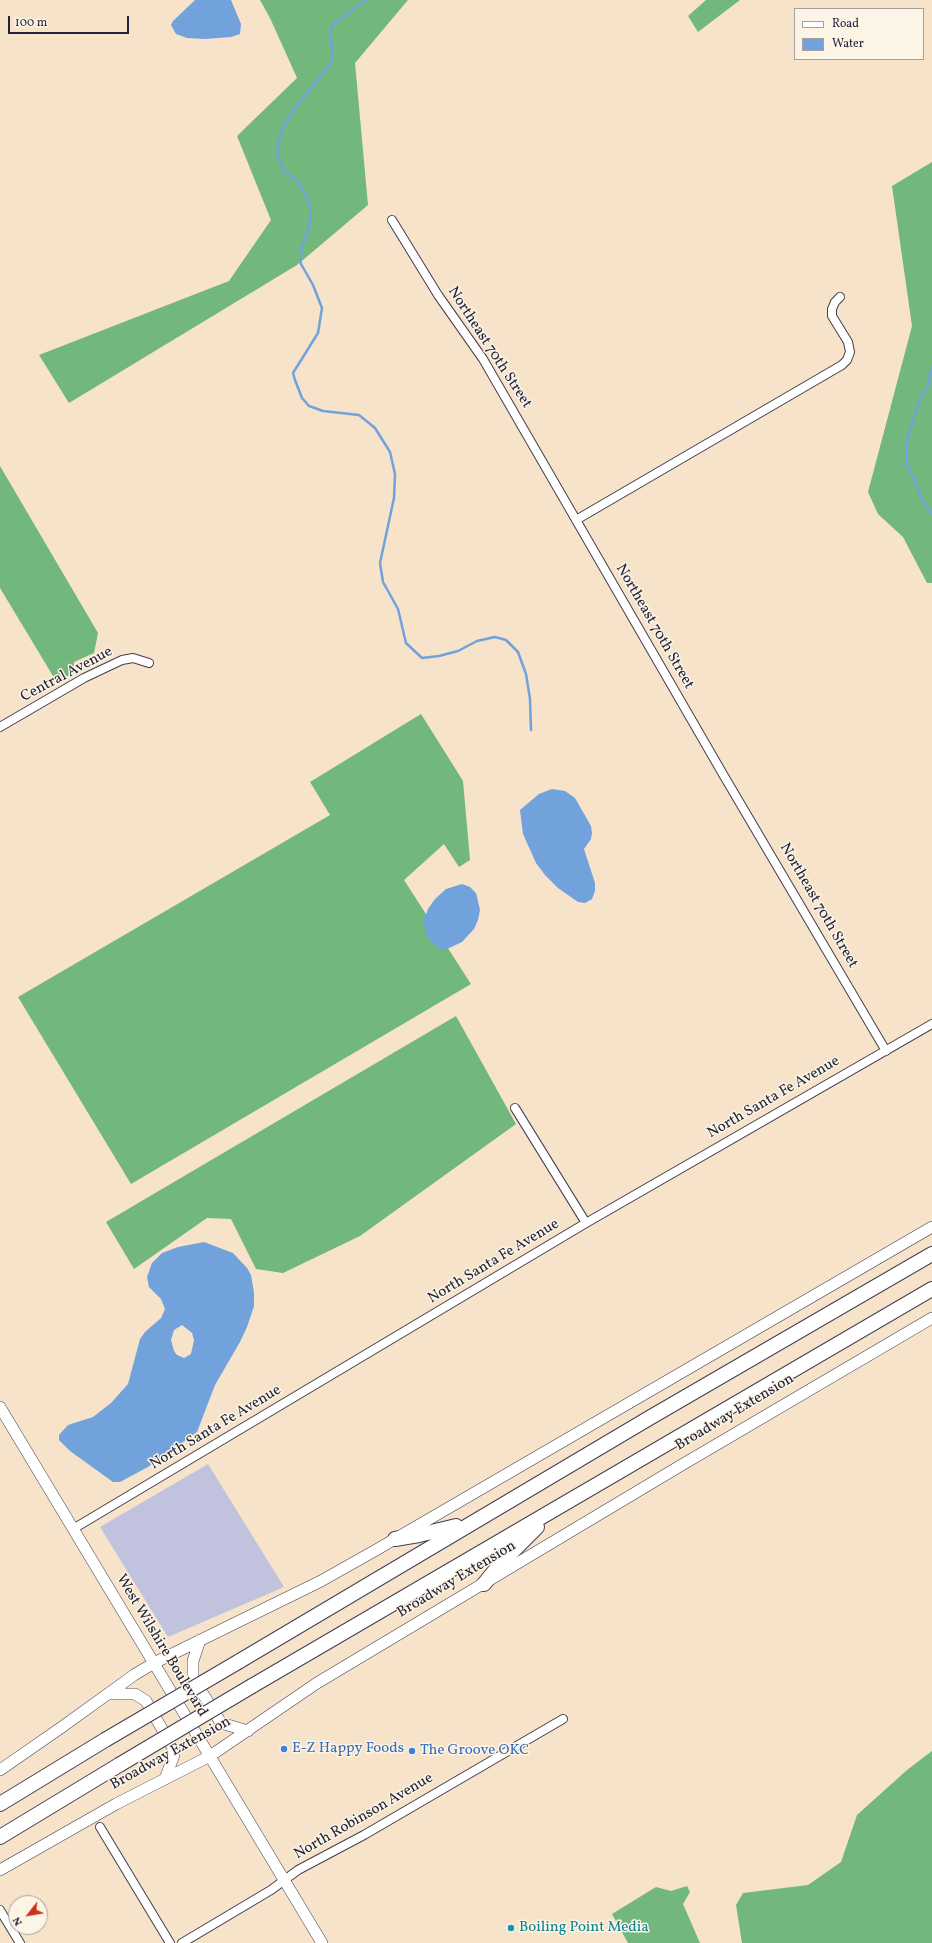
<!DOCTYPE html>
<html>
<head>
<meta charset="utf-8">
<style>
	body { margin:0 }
	#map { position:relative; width:932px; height:1943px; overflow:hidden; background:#f6e3c9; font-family:Vollkorn,serif }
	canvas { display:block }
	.legend { position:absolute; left:794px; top:8px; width:130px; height:52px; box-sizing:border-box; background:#fcf5e5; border:1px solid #a5a1a1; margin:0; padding:5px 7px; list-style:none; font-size:12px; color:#22223b }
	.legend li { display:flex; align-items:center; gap:8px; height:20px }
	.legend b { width:20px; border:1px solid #a5a1a1 }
	.north { position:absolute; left:8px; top:1895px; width:40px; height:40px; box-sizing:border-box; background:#fcf5e5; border:1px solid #a5a1a1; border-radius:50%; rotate:239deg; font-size:11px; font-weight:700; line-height:16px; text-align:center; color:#22223b }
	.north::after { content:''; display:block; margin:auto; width:14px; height:18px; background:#c8321e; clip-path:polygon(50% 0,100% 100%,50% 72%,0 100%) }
	.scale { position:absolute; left:8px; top:16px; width:121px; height:18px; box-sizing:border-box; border:2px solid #22223b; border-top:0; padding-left:5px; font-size:12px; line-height:14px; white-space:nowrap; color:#22223b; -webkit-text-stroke:3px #fcf5e5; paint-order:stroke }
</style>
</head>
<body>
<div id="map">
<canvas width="932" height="1943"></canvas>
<ul class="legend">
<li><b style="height:5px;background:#fff"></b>Road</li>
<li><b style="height:11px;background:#71a2db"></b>Water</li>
</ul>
<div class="north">N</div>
<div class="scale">100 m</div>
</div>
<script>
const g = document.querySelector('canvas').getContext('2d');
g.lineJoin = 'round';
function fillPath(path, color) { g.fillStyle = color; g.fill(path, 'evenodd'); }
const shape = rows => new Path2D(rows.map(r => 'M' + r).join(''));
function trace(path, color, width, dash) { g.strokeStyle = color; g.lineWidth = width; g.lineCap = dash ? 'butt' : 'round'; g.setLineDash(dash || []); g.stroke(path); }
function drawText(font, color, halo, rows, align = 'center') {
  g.font = font + ' Vollkorn,serif'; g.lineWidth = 3; g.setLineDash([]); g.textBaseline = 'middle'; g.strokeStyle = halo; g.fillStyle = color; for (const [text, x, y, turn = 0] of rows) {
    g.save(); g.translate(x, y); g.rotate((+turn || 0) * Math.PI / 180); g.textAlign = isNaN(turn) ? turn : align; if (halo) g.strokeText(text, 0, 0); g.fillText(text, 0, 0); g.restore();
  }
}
const industrial = shape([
	[208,1464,284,1587,168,1637,100,1527]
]);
const forest = shape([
	[260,0,408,0,355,63,368,205,297,265,69,403,39,355,229,281,271,220,237,136,297,78,270,18],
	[706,0,740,0,698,32,688,16],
	[932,162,932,583,927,583,903,537,878,514,868,492,912,326,892,186],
	[0,466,98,633,94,653,74,662,74,672,61,680,53,676,0,588],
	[421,714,463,781,470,860,459,867,444,844,404,880,471,984,131,1184,18,997,330,815,310,782],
	[456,1016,516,1124,360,1236,283,1273,256,1269,231,1219,207,1218,134,1269,106,1222],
	[932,1751,932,1943,742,1943,736,1905,743,1893,808,1885,841,1862,857,1815,907,1770],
	[687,1886,690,1892,683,1904,700,1943,628,1943,612,1914,656,1887,671,1891]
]);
const water = shape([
	[195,0,231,0,241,24,240,34,231,37,205,39,187,38,176,34,171,25,173,21],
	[552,789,565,791,575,798,591,826,592,833,591,839,584,849,595,883,595,891,592,899,585,903,578,902,558,888,545,875,536,863,523,834,520,810,539,794],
	[462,884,470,887,476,893,480,910,478,920,474,929,462,942,445,950,439,948,428,939,423,922,428,909,435,899,446,889],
	[204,1242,233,1253,247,1268,251,1275,254,1293,254,1306,247,1327,240,1342,215,1385,197,1432,148,1467,120,1482,113,1482,70,1451,59,1440,59,1435,68,1425,93,1417,111,1403,128,1384,140,1339,145,1332,161,1318,165,1309,161,1299,149,1287,147,1277,152,1263,162,1253,178,1247],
	[182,1325,192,1333,194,1340,191,1354,184,1358,177,1355,174,1351,171,1340,174,1330]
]);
const stream = shape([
	[366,0,332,25,330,34,333,54,330,64,296,107,281,131,277,155,284,171,298,181,308,199,311,210,308,234,303,243,300,257,301,264,313,285,322,308,318,333,293,373,295,380,302,398,309,406,323,411,359,415,375,428,390,452,395,474,394,498,380,563,383,582,398,609,406,643,422,658,439,656,458,651,477,641,495,637,506,640,518,652,526,674,530,699,531,730],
	[932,367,928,385,920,399,907,441,907,464,925,505,932,514]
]);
const street = shape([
	[392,220,438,295,483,359,724,776,886,1051],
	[576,520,842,365,847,360,850,352,848,342,832,316,832,309,835,302,840,297],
	[0,727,84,678,122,660,133,658,149,663],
	[515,1108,586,1223],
	[73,1529,586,1223,932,1024],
	[100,1827,170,1943],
	[0,1910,20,1943],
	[182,1943,271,1890,298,1870,364,1835,563,1719]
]);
const secondary = shape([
	[0,1407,322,1943],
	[200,1640,193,1661,193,1678,221,1723,248,1731],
	[109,1694,135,1694,146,1701,174,1750,174,1755,165,1779],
	[0,1770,62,1727,134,1675,154,1663,321,1581,376,1550,932,1227],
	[0,1870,116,1804,210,1756,317,1683,680,1466,932,1318]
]);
const highway = shape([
	[395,1539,419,1535,456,1526],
	[484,1584,502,1562,537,1527],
	[238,1662,651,1417,932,1254],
	[252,1686,932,1289],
	[0,1804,105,1740],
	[0,1837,119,1765]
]);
const highwayBridge = shape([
	[105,1740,238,1662],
	[119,1765,252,1686]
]);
const markers = [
	[284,1749,4,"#3f7fe0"],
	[412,1751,4,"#3f7fe0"],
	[511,1928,4,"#0f9aa8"]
];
const streetNames = [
	["Northeast 70th Street",489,348,57],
	["Northeast 70th Street",654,627,60],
	["Central Avenue",67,675,-28],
	["Northeast 70th Street",818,906,60],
	["North Santa Fe Avenue",774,1098,-30],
	["North Santa Fe Avenue",494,1262,-31],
	["Broadway Extension",735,1413,-31],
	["North Santa Fe Avenue",216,1428,-31],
	["Broadway Extension",457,1580,-31],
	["West Wilshire Boulevard",161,1646,59],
	["Broadway Extension",171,1754,-29],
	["North Robinson Avenue",364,1817,-30]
];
const shopNames = [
	["E-Z Happy Foods",292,1749],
	["The Groove OKC",420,1751]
];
const cultureNames = [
	["Boiling Point Media",519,1928]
];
fillPath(industrial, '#c1c2dd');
fillPath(forest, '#72b77b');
fillPath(water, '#71a2db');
trace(stream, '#71a2db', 2.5);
trace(street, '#423f50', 10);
trace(secondary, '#423f50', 12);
trace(highway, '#423f50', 16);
trace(street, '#fff', 8);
trace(secondary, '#fff', 11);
trace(highway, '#fff', 14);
trace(highwayBridge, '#423f50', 16, []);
trace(highwayBridge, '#fff', 14);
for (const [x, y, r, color] of markers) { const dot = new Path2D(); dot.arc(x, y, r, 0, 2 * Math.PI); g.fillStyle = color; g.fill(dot); trace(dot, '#fcf5e5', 1.5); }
drawText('15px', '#22223b', '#fcf5e5', streetNames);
drawText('15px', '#366cbe', '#fcf5e5', shopNames, 'left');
drawText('15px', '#0d838f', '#fcf5e5', cultureNames, 'left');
</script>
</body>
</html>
